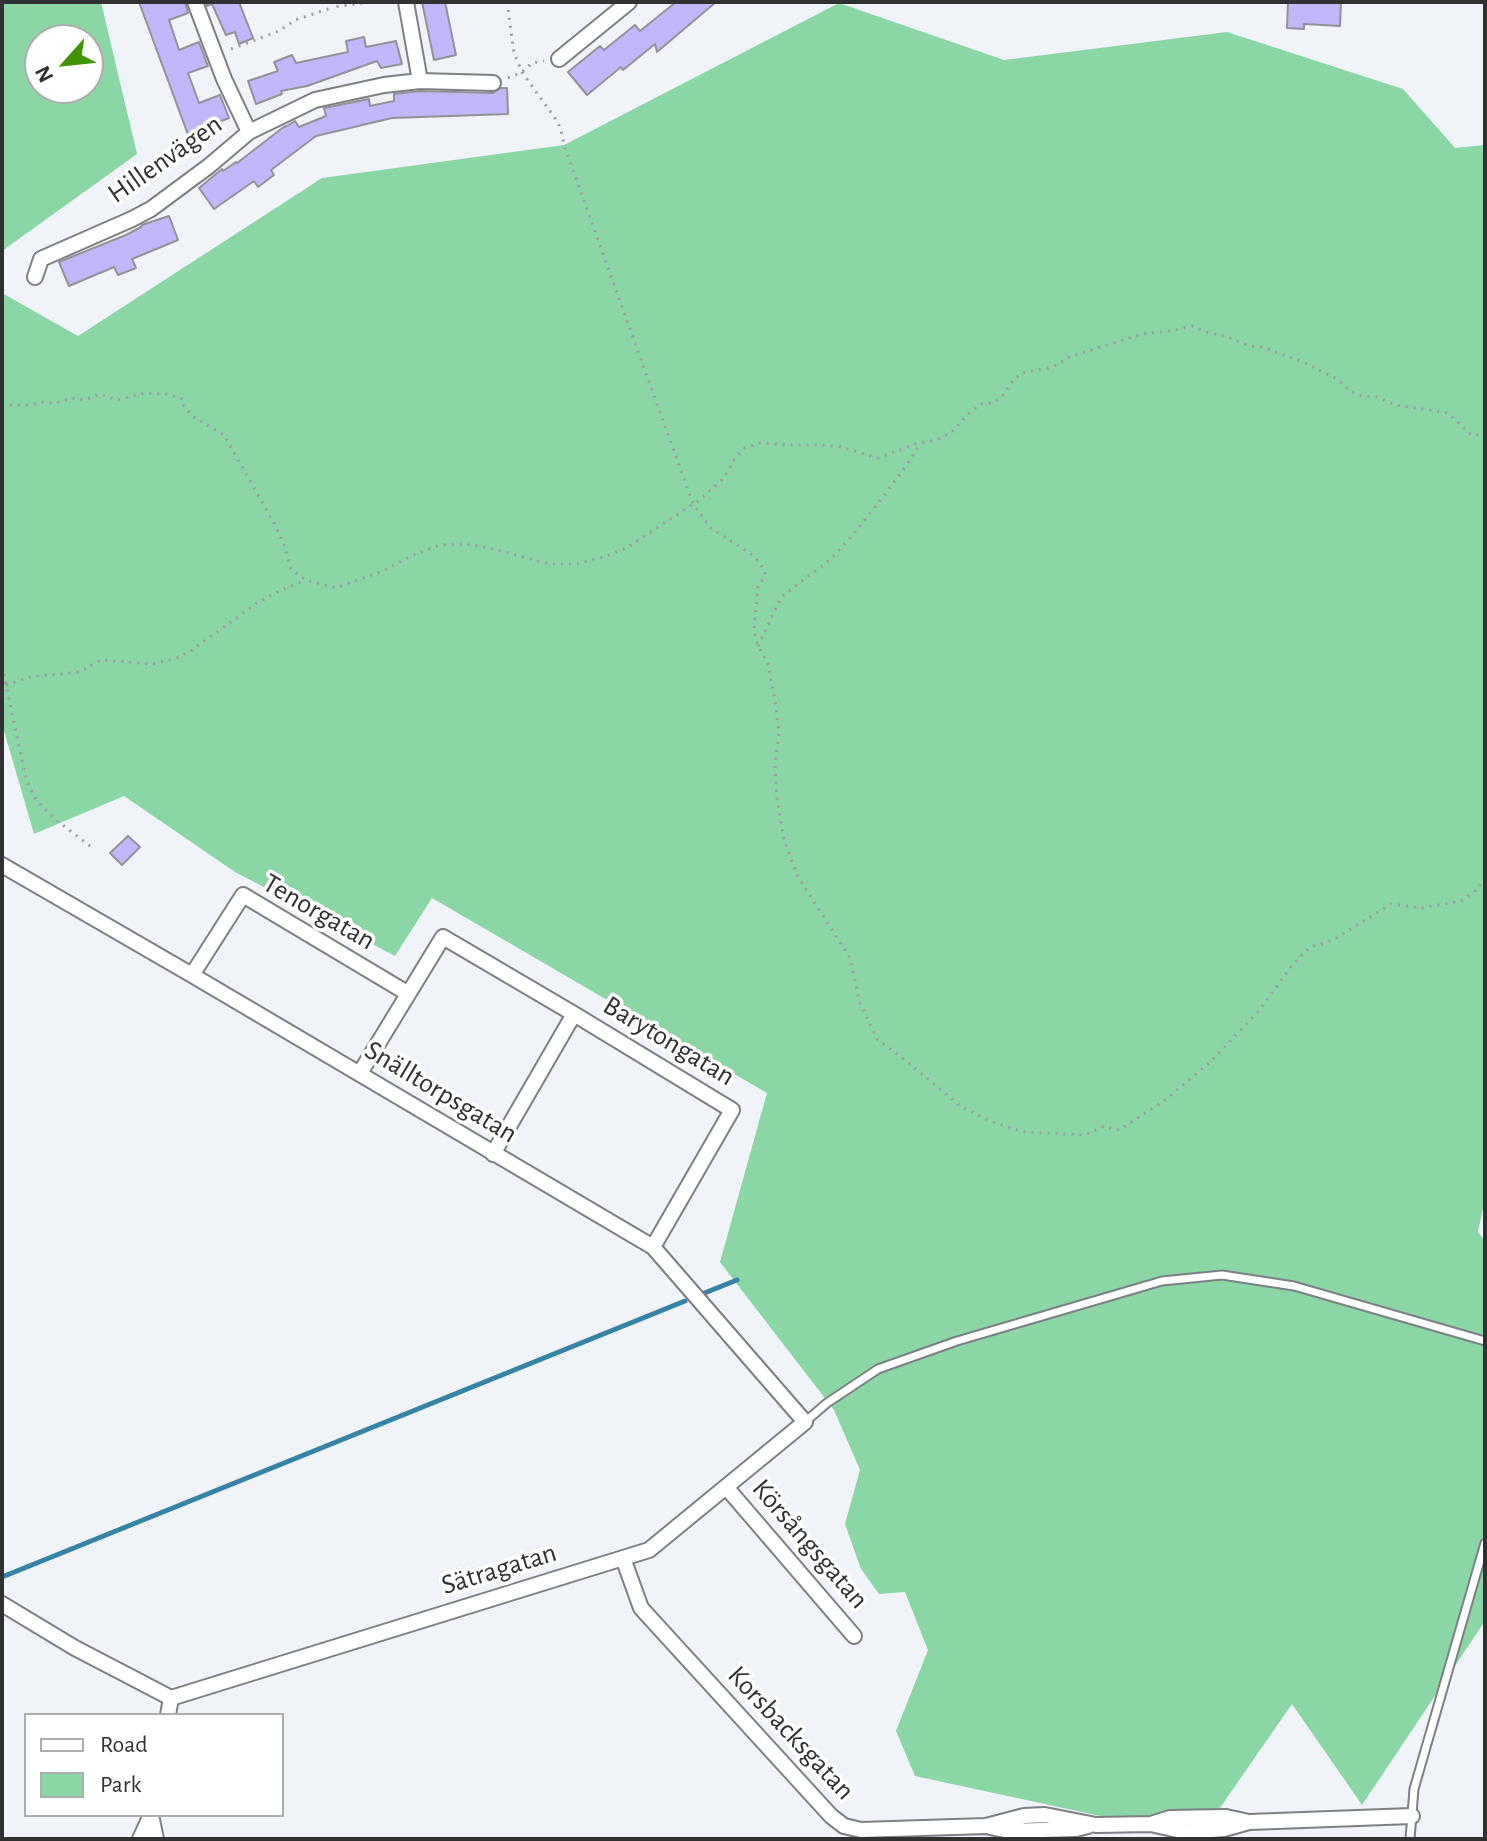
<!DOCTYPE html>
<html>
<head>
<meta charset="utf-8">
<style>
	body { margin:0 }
	#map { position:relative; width:1487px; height:1841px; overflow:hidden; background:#f0f3f8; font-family:"Alegreya Sans",sans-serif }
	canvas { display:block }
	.frame { position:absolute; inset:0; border:4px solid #2f3132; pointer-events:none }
	.legend { position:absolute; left:24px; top:1713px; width:260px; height:104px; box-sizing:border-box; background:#fff; border:2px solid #acadad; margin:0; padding:10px 14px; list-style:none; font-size:24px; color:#2f3132 }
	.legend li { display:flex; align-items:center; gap:16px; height:40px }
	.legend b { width:40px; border:2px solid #acadad }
	.north { position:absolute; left:24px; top:24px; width:80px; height:80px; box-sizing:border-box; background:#fff; border:2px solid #acadad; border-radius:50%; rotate:243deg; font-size:22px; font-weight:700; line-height:32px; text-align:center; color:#2f3132 }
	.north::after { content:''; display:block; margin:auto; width:28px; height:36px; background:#409400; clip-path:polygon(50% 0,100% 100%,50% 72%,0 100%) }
</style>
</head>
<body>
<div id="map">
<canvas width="1487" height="1841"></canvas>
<div class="frame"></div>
<ul class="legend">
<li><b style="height:10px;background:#fff"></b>Road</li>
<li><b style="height:22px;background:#8bd6a5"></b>Park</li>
</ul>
<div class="north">N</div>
</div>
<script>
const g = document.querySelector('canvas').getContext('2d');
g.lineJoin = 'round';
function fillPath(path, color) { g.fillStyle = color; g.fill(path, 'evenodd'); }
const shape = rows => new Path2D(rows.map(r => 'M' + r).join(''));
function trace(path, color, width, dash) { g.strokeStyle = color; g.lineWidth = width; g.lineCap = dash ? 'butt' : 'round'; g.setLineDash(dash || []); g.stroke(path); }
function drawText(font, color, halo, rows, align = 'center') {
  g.font = font + ' "Alegreya Sans",sans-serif'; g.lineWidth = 7; g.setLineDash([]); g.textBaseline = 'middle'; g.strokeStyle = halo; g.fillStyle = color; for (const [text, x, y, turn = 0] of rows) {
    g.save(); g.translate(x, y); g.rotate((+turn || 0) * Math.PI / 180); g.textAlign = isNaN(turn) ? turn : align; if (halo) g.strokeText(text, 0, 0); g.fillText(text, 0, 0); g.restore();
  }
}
const green = shape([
	[2,2,101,2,137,154,2,251],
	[40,40,88,40,88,88,40,88],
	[839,3,1004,60,1227,32,1403,89,1455,148,1485,145,1485,1199,1478,1232,1485,1241,1485,1621,1362,1805,1292,1704,1213,1818,1119,1820,915,1776,896,1731,928,1650,905,1592,879,1594,861,1569,845,1524,860,1470,834,1410,720,1262,767,1093,432,898,395,956,235,872,124,796,34,834,2,724,2,293,78,336,322,178,564,145]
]);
const stream = shape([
	[697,1296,737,1280],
	[2,1577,685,1301]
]);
const building = shape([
	[139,2,185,2,188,13,169,20,179,50,199,42,208,66,188,73,199,103,220,95,229,118,208,126,211,132,190,140,139,2],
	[206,2,239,2,253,38,239,44,235,32,226,35,212,4,207,6,206,2],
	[422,2,445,2,456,55,434,60,422,2],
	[676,2,716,2,657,52,655,44,623,70,621,67,587,95,568,72,600,46,604,50,635,25,640,31,676,2],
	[1288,2,1341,2,1340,26,1304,24,1304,29,1287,28,1288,2],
	[364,37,366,47,396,41,402,64,381,68,377,61,307,86,281,91,282,94,256,104,248,81,278,71,274,62,292,55,296,63,348,52,346,41,364,37],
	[501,88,507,88,508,114,392,118,316,136,271,170,274,175,258,187,254,181,214,209,199,188,222,169,223,171,236,162,237,163,285,126,285,127,295,121,299,127,326,116,324,108,369,99,370,106,394,101,394,94,420,91,493,93,501,88],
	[169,216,178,240,132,259,136,268,118,275,114,267,69,286,59,262,126,235,141,227,142,225,169,216],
	[128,836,140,847,122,865,110,853,128,836]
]);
const path = shape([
	[332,2,334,7,369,2],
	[507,2,514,53,522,72,557,121,561,130,564,145,693,504,711,528,754,556,764,569,765,575,758,586,754,630,758,646,768,664,775,701,779,732,775,765,777,798,784,840,798,877,850,958,860,1003,877,1039,910,1064,959,1105,990,1121,1023,1132,1085,1135,1104,1126,1119,1130,1164,1101,1211,1061,1258,1012,1293,964,1310,947,1333,940,1391,904,1422,908,1461,901,1475,891,1485,879],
	[231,49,279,31,295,20,334,7],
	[508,78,522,72,532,63,544,61],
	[2,405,28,405,43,402,54,404,71,398,85,400,100,394,117,400,144,393,167,394,183,399,184,406,192,416,224,435,275,525,285,547,291,569,306,580,335,588,383,571,409,557,439,545,467,544,494,549,549,564,576,564,607,556,628,547,699,500,724,478,735,458,745,448,759,443,787,445,821,445,841,447,878,458,915,444,936,440,952,432,971,411,981,404,993,403,1002,397,1011,383,1021,373,1053,367,1069,357,1142,334,1171,331,1192,326,1206,332,1227,337,1250,346,1261,347,1301,361,1337,379,1350,391,1361,396,1377,397,1395,405,1448,413,1471,435,1485,435],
	[758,646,781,597,831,559,856,531,899,476,921,443],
	[2,666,26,779,36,800,56,820,94,849],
	[6,685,30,677,79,672,101,660,152,664,175,659,192,650,257,603,283,589,306,580]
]);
const lane = shape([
	[805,1422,827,1403,878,1369,957,1341,1162,1281,1222,1275,1294,1286,1485,1341],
	[1410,1839,1414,1789,1485,1543]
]);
const street = shape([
	[195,2,224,79,249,132],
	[406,2,420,81],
	[559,59,629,2],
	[35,277,41,259,132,219,151,209,209,166,249,132,315,100,384,85,420,81,493,83],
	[2,865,192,975,653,1247,805,1422,649,1550,171,1698],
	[192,975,243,895,407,993],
	[360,1073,443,937,574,1014,732,1110,653,1247],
	[493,1154,574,1014],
	[726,1487,854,1636],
	[623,1558,641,1608,831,1816,844,1826,861,1830,986,1826,1024,1816,1045,1815,1096,1825,1151,1824,1186,1832,1224,1829,1249,1822],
	[2,1604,75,1648,171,1698,168,1715],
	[151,1815,156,1839],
	[1151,1824,1170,1818,1226,1817,1249,1822,1412,1816],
	[990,1827,1009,1831,1076,1829,1088,1826],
	[140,1839,151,1815]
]);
const streetNames = [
	["Hillenvägen",165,159,-35],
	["Tenorgatan",319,912,30],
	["Barytongatan",669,1041,31],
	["Snälltorpsgatan",441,1092,31],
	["Körsångsgatan",810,1544,49],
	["Sätragatan",499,1569,-17],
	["Korsbacksgatan",791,1733,47]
];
fillPath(green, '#8bd6a5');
trace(stream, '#3783a5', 5);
fillPath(building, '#c1b8fc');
trace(building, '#929297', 2);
trace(lane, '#7c7f83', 11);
trace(street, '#7c7f83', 18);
trace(path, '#9b9ea1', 3, [2, 6]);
trace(lane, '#fff', 7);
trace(street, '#fff', 14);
drawText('28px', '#2f3132', '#fff', streetNames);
</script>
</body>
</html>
